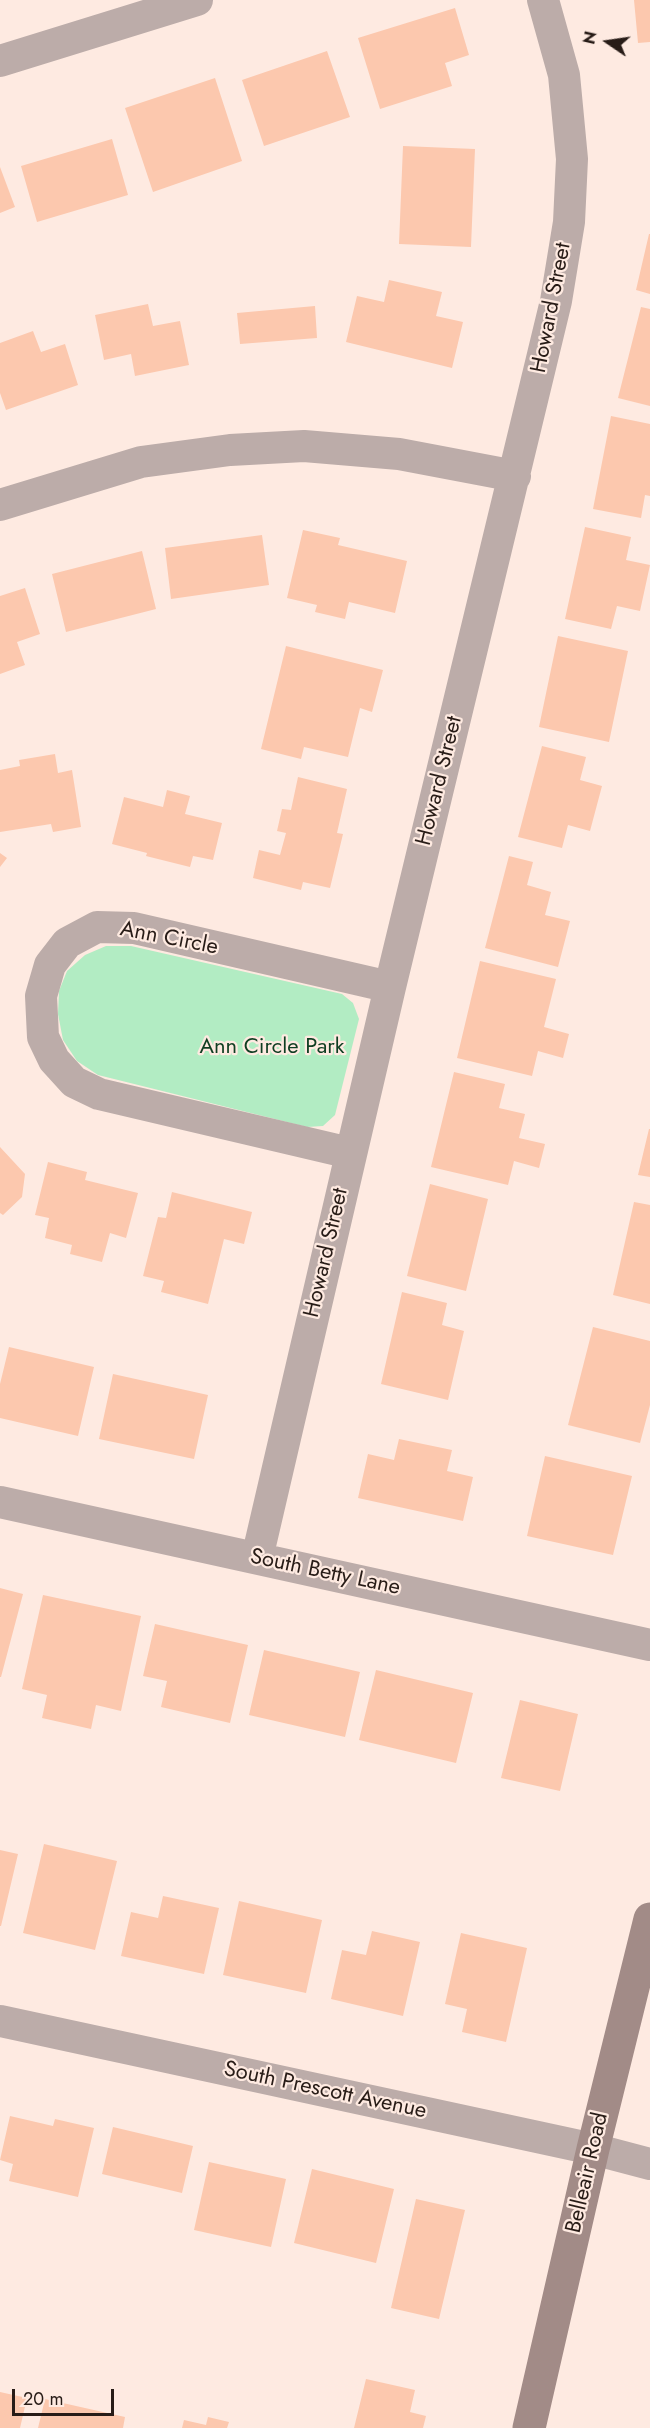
<!DOCTYPE html>
<html>
<head>
<meta charset="utf-8">
<style>
	body { margin:0 }
	#map { position:relative; width:650px; height:2428px; overflow:hidden; background:#feeae1; font-family:Jost,sans-serif }
	canvas { display:block }
	.north { position:absolute; left:578px; top:12px; width:60px; height:60px; -webkit-text-stroke:4px #feeae1; paint-order:stroke; rotate:283deg; font-size:16px; font-weight:700; line-height:24px; text-align:center; color:#281c17 }
	.north::after { content:''; display:block; margin:auto; width:21px; height:27px; background:#281c17; clip-path:polygon(50% 0,100% 100%,50% 72%,0 100%) }
	.scale { position:absolute; left:12px; top:2389px; width:102px; height:27px; box-sizing:border-box; border:3px solid #281c17; border-top:0; padding-left:8px; font-size:18px; line-height:21px; white-space:nowrap; color:#281c17; -webkit-text-stroke:4px #feeae1; paint-order:stroke }
</style>
</head>
<body>
<div id="map">
<canvas width="650" height="2428"></canvas>
<div class="north">N</div>
<div class="scale">20 m</div>
</div>
<script>
const g = document.querySelector('canvas').getContext('2d');
g.lineJoin = 'round';
function fillPath(path, color) { g.fillStyle = color; g.fill(path, 'evenodd'); }
const shape = rows => new Path2D(rows.map(r => 'M' + r).join(''));
function trace(path, color, width, dash) { g.strokeStyle = color; g.lineWidth = width; g.lineCap = dash ? 'butt' : 'round'; g.setLineDash(dash || []); g.stroke(path); }
function drawText(font, color, halo, rows, align = 'center') {
  g.font = font + ' Jost,sans-serif'; g.lineWidth = 4.5; g.setLineDash([]); g.textBaseline = 'middle'; g.strokeStyle = halo; g.fillStyle = color; for (const [text, x, y, turn = 0] of rows) {
    g.save(); g.translate(x, y); g.rotate((+turn || 0) * Math.PI / 180); g.textAlign = isNaN(turn) ? turn : align; if (halo) g.strokeText(text, 0, 0); g.fillText(text, 0, 0); g.restore();
  }
}
const green = shape([
	[106,946,131,946,342,994,353,1003,359,1019,335,1115,323,1126,307,1127,98,1075,77,1061,63,1040,58,1014,59,991,67,971,85,955]
]);
const building = shape([
	[634,0,650,0,650,42,638,43],
	[455,8,469,55,445,63,452,86,380,109,358,38],
	[327,51,350,117,264,146,242,80],
	[215,78,242,161,153,192,125,108],
	[112,139,128,195,37,222,21,166],
	[403,146,475,149,471,247,399,244],
	[0,167,15,207,0,213],
	[649,234,650,234,650,294,636,290],
	[389,280,442,292,436,316,463,322,452,368,346,342,357,296,384,302],
	[148,304,153,326,180,321,189,365,135,376,131,354,104,360,95,315],
	[315,306,317,338,240,344,237,313],
	[641,307,650,309,650,406,618,398],
	[33,331,41,352,65,344,78,385,6,410,0,393,0,343],
	[611,416,650,424,650,496,645,495,641,518,593,509],
	[585,527,631,537,626,560,650,565,640,611,617,606,611,629,565,619],
	[303,530,340,538,338,545,407,561,395,613,349,602,345,619,315,612,317,605,287,598],
	[262,535,269,585,171,599,165,548],
	[142,551,156,609,66,632,52,574],
	[25,588,40,634,17,642,25,665,0,674,0,596],
	[558,636,628,651,609,742,539,727],
	[286,646,383,670,372,712,360,708,348,757,304,747,301,759,261,749],
	[542,746,586,757,580,780,602,786,590,831,568,825,562,848,518,837],
	[55,754,58,773,72,770,81,827,53,832,51,824,0,832,0,770,20,766,19,760],
	[298,777,347,789,337,833,343,834,330,888,303,882,301,890,253,878,259,850,280,855,286,833,277,831,282,809,291,810],
	[167,790,190,796,185,814,222,823,213,860,193,856,190,867,146,856,147,853,112,844,124,797,163,807],
	[0,853,7,858,0,867],
	[509,856,533,862,527,885,551,892,545,915,570,921,558,967,485,948],
	[480,961,556,979,544,1027,569,1034,563,1058,538,1051,532,1076,457,1058],
	[454,1072,505,1084,499,1108,525,1114,519,1138,545,1144,539,1168,514,1161,508,1185,431,1167],
	[649,1129,650,1129,650,1177,638,1175],
	[0,1147,25,1174,22,1197,3,1215,0,1213],
	[48,1162,87,1172,85,1180,138,1193,126,1238,110,1233,102,1262,70,1254,72,1245,45,1238,49,1218,35,1215],
	[430,1184,488,1199,466,1291,407,1276],
	[172,1192,252,1212,244,1244,224,1239,208,1304,161,1292,164,1281,143,1276,158,1217,166,1218],
	[634,1202,650,1205,650,1304,613,1295],
	[402,1292,447,1303,442,1325,464,1331,448,1400,381,1384],
	[593,1327,650,1341,650,1405,640,1443,568,1425],
	[9,1347,94,1367,78,1436,0,1418,0,1384],
	[113,1374,208,1395,194,1459,99,1439],
	[399,1439,452,1450,447,1471,473,1477,463,1521,358,1498,368,1454,394,1460],
	[545,1456,632,1476,613,1555,527,1536],
	[0,1588,23,1594,1,1677,0,1677],
	[43,1595,141,1616,121,1711,96,1705,91,1729,42,1718,47,1695,22,1689],
	[155,1624,248,1645,230,1723,161,1707,167,1681,143,1676],
	[264,1650,360,1672,345,1737,249,1715],
	[376,1670,473,1693,456,1763,359,1740],
	[520,1700,578,1714,560,1791,501,1778],
	[44,1844,117,1861,95,1950,23,1933],
	[0,1850,18,1854,1,1926,0,1926],
	[163,1896,219,1908,204,1974,121,1956,131,1912,158,1918],
	[239,1901,322,1920,306,1993,223,1975],
	[372,1931,420,1942,403,2016,331,1999,342,1950,366,1955],
	[461,1933,527,1948,506,2042,462,2032,467,2009,445,2004],
	[10,2116,53,2126,55,2119,94,2128,78,2197,9,2181,13,2164,0,2160],
	[113,2127,193,2146,182,2193,102,2174],
	[209,2162,286,2179,271,2247,194,2230],
	[312,2169,394,2189,376,2263,294,2243],
	[416,2199,465,2210,439,2319,391,2308],
	[366,2379,415,2390,410,2412,426,2416,423,2428,354,2428],
	[0,2392,27,2398,20,2428,0,2428],
	[45,2399,125,2417,123,2428,38,2428],
	[208,2417,229,2422,227,2428,182,2428,184,2420,206,2425]
]);
const street = shape([
	[0,61,197,0],
	[0,505,141,462,230,450,304,446,399,454,515,476],
	[350,1153,99,1094,74,1082,54,1060,43,1037,41,996,50,965,67,943,97,927,134,928,390,987],
	[0,1502,650,1645],
	[257,1558,390,987,556,301,569,222,572,159,564,75,543,0],
	[0,2021,593,2149,650,2164]
]);
const secondary = shape([
	[529,2428,593,2149,650,1919]
]);
const streetNames = [
	["Howard Street",552,308,-79],
	["Howard Street",440,781,-76],
	["Ann Circle",169,939,11],
	["Howard Street",327,1253,-77],
	["South Betty Lane",325,1573,12],
	["South Prescott Avenue",325,2091,12],
	["Belleair Road",588,2173,-77]
];
const parkNames = [
	["Ann Circle Park",272,1048]
];
fillPath(green, '#b2ecc3');
fillPath(building, '#fcc8ae');
trace(street, '#bcaca9', 32);
trace(secondary, '#a28b87', 33);
drawText('22px', '#281c17', '#feeae1', streetNames);
drawText('22px', '#0f3e22', '#feeae1', parkNames);
</script>
</body>
</html>
